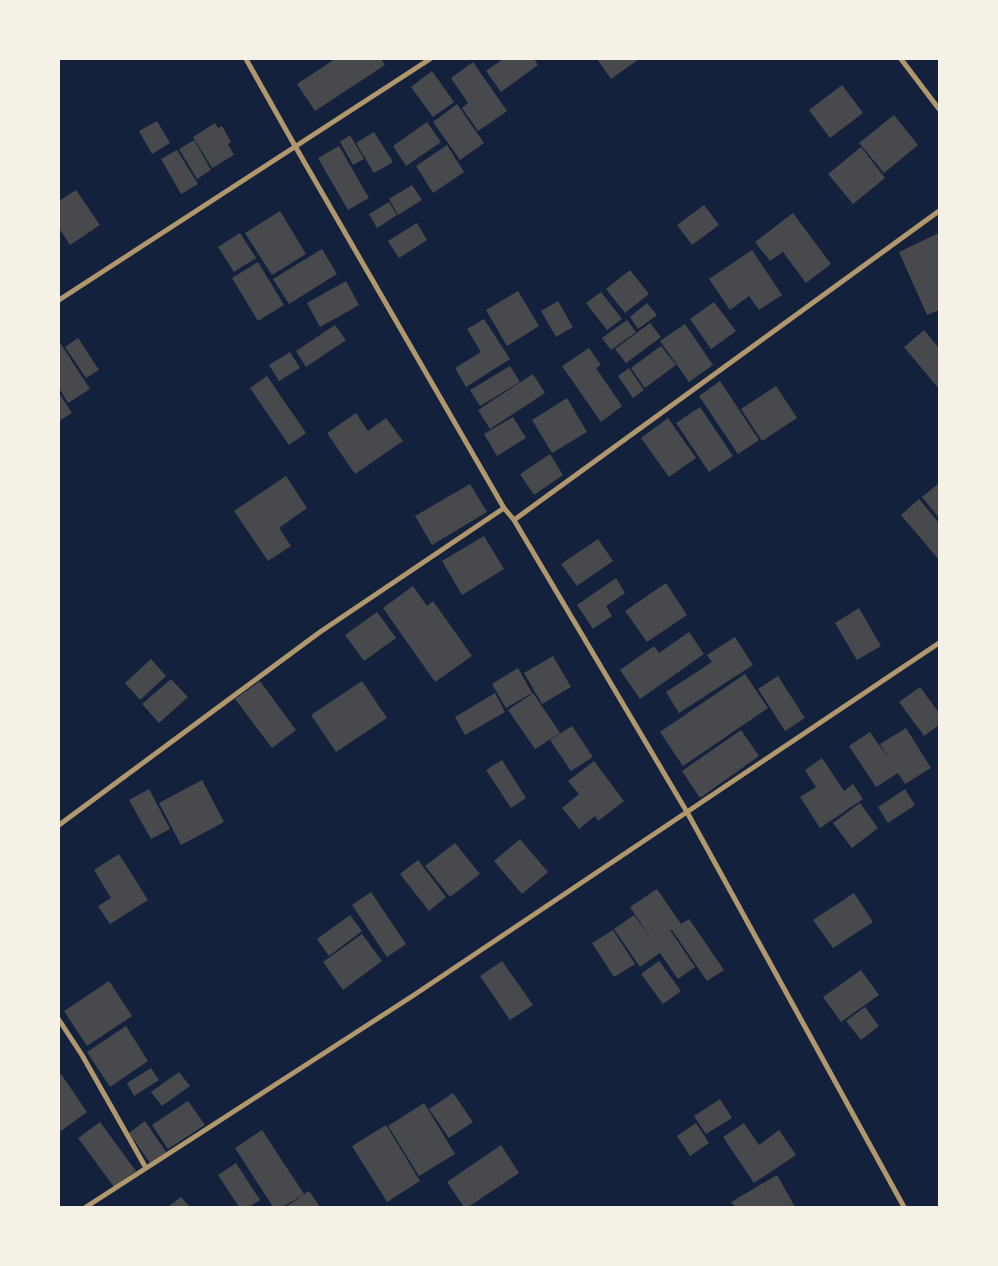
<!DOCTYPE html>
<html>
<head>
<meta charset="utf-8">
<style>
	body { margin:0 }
	#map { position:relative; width:998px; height:1266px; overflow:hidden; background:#14213d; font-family:"Noto Serif",serif }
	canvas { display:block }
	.frame { position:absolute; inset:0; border:60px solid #f6f1e7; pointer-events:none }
</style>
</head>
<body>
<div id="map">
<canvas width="998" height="1266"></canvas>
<div class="frame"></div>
</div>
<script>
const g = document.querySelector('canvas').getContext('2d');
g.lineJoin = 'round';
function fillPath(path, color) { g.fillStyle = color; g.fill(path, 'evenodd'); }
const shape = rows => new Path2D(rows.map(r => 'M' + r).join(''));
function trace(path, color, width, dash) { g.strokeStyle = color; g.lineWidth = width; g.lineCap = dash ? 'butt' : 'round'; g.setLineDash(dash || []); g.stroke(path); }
const building = shape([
	[335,59,381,59,385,65,315,111,297,84],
	[503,59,534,59,538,65,501,92,486,71],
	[597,59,639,59,611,79],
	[473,62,507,111,478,131,462,108,468,103,451,78],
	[432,71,454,102,433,117,411,87],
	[842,85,863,113,830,138,809,110],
	[457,104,484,143,460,160,433,122],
	[894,115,918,145,884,173,859,143],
	[157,121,170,143,152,154,139,131],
	[427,122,441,142,406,166,393,146],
	[215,123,218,128,222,126,231,142,228,144,234,155,212,168,193,137],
	[374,132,393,162,374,173,356,143],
	[350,135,364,159,353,165,340,142],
	[194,140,211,170,197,179,179,149],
	[447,145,464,172,433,193,416,166],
	[339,146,369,198,348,210,318,158],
	[861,147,885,178,853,204,828,174],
	[177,150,198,184,181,194,161,159],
	[412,185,422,200,398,215,389,199],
	[76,190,100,225,70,245,59,228,59,201],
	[389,202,397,215,377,228,369,214],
	[704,205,719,225,692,245,677,225],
	[280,211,306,254,272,275,245,233],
	[793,213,831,264,806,283,783,252,770,261,755,242],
	[417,223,427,240,399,258,388,241],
	[240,233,256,258,234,272,218,247],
	[939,233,939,310,927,315,899,252],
	[322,249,337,274,289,304,273,279],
	[752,250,782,295,759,310,749,296,730,310,709,279],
	[258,262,284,305,258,321,232,278],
	[630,270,649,294,625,313,606,289],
	[346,281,359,305,320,327,307,303],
	[518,291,539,326,507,346,486,310],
	[601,292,622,319,607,330,586,303],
	[558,301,573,327,556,337,541,311],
	[714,302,736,331,711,349,690,319],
	[647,303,657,315,638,329,630,317],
	[484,319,510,359,466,387,455,368,481,352,467,329],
	[627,320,636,332,611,350,602,338],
	[650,323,661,337,626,363,615,349],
	[685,324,713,365,689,382,660,341],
	[335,325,346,340,306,367,296,351],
	[924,330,939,348,939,389,904,347],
	[78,338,99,370,86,378,65,347],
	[59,341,90,389,68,403,59,388],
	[661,346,676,365,645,388,631,368],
	[589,348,601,365,596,368,622,406,601,422,562,366],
	[290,352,300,368,279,381,269,365],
	[510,366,520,382,480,406,470,390],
	[629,368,644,390,633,398,618,376],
	[533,374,545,393,490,429,478,410],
	[267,376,306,433,289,445,250,388],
	[720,381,759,440,738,454,699,396],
	[776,386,797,418,762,441,741,409],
	[59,393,72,413,59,421],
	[567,398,587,432,552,453,532,420],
	[700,407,733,456,709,472,676,423],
	[356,413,368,431,386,418,403,441,355,474,327,433],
	[513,417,526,438,497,456,484,434],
	[668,418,696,458,669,477,641,438],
	[550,454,563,475,534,495,520,474],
	[286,476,307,508,279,528,291,546,268,561,234,511],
	[939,483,939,518,922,497],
	[470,484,487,512,432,545,415,516],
	[919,499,939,523,939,560,901,515],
	[484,536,504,569,462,595,442,561],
	[598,539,613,561,577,586,561,564],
	[616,578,625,593,606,606,612,616,593,629,577,605],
	[666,583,687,615,647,642,625,611],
	[413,586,427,606,433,601,472,656,435,682,383,608],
	[859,608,881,646,857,660,835,623],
	[377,612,396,638,364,661,345,635],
	[689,632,704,654,640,699,620,670,654,646,659,653],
	[735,637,753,665,679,713,666,692,712,662,707,655],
	[553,656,571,687,542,704,524,673],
	[151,659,166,676,140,700,125,683],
	[518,668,532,693,506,708,492,684],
	[745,674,768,708,683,766,660,732],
	[778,676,805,718,785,731,758,689],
	[171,679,188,697,159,723,142,704],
	[260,681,296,730,272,748,235,699],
	[362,681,387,718,336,752,311,715],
	[920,687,939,713,939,725,924,736,899,702],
	[495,693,505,712,465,735,455,717],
	[533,693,560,733,535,749,508,710],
	[572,726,593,757,571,771,550,740],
	[906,728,931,768,905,784,898,773,876,787,849,746,870,732,888,758,880,744],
	[741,730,759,756,700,798,682,771],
	[822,758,844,791,853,784,863,799,820,828,800,797,816,787,805,770],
	[502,760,526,798,511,808,486,770],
	[594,761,624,801,598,821,595,816,579,829,562,808,579,794,568,781],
	[202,780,224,822,181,845,159,803],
	[149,789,170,829,151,839,129,800],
	[905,789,915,805,888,823,878,807],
	[860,803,878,828,852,848,833,823],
	[520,839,548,872,522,894,494,861],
	[455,843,480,874,450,897,425,866],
	[119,854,148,900,110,924,98,906,111,898,94,870],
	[418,860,446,897,429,911,400,874],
	[657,889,681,924,689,919,724,970,707,981,672,930,670,930,695,967,678,979,660,953,640,967,614,929,634,915,652,940,630,907],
	[371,892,406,944,387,957,352,905],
	[854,893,873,922,833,948,813,920],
	[350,915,362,931,329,956,317,939],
	[613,930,635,964,614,977,592,943],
	[362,934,382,961,343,990,323,962],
	[502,961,533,1005,510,1020,480,976],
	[659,961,681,991,663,1004,641,974],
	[861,970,879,995,841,1022,823,997],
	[109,981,132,1016,87,1046,64,1011],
	[865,1007,879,1026,861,1040,846,1021],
	[126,1026,148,1061,110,1087,87,1052],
	[151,1068,159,1080,134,1096,127,1083],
	[179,1072,190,1086,162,1106,151,1092],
	[61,1074,87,1112,61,1131,59,1128,59,1076],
	[453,1093,473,1122,449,1138,429,1109],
	[720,1099,732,1118,706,1134,694,1116],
	[188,1101,205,1125,168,1149,152,1125],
	[424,1103,455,1154,419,1176,388,1126],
	[145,1121,166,1152,150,1163,129,1133],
	[100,1122,136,1171,114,1187,78,1138],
	[696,1123,709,1143,690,1156,677,1136],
	[744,1123,759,1145,779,1130,796,1155,754,1183,723,1137],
	[386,1125,420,1181,387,1202,352,1146],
	[262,1130,304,1194,283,1207,273,1207,235,1148],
	[501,1145,519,1173,468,1207,464,1207,447,1182],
	[236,1163,260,1200,249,1207,239,1207,218,1175],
	[777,1175,795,1207,735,1207,731,1202],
	[309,1191,320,1207,286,1207,293,1202],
	[181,1197,190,1207,168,1207]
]);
const minor = shape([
	[246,59,295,146,504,508,514,520,687,812,904,1207],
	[901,59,939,109],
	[59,300,430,59],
	[514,520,939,211],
	[59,825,320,632,504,508],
	[59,1020,82,1055,146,1168],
	[86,1207,414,995,939,643]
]);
fillPath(building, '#48494c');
trace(minor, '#b1986c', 5);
</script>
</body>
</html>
